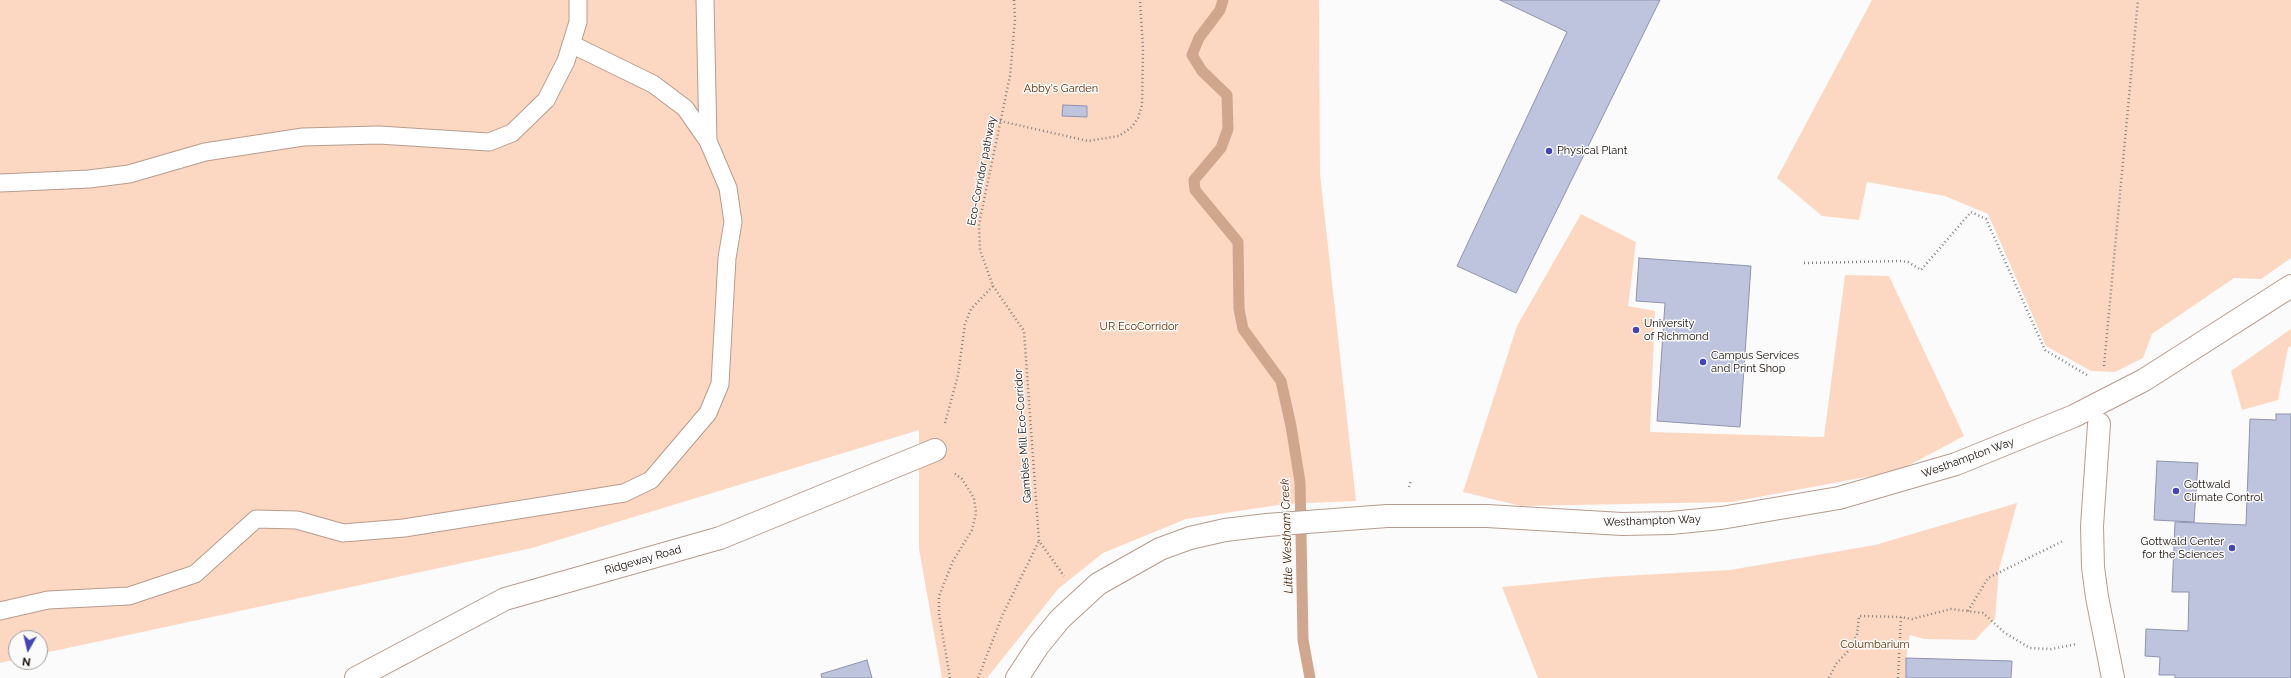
<!DOCTYPE html>
<html>
<head>
<meta charset="utf-8">
<style>
	body { margin:0 }
	#map { position:relative; width:2291px; height:678px; overflow:hidden; background:#fbfbfb; font-family:Raleway,sans-serif }
	canvas { display:block }
	.north { position:absolute; left:8px; top:630px; width:40px; height:40px; box-sizing:border-box; background:#fbfbfb; border:1px solid #a19d9b; border-radius:50%; rotate:188deg; font-size:11px; font-weight:700; line-height:16px; text-align:center; color:#19100a }
	.north::after { content:''; display:block; margin:auto; width:14px; height:18px; background:#4543b9; clip-path:polygon(50% 0,100% 100%,50% 72%,0 100%) }
</style>
</head>
<body>
<div id="map">
<canvas width="2291" height="678"></canvas>
<div class="north">N</div>
</div>
<script>
const g = document.querySelector('canvas').getContext('2d');
g.lineJoin = 'round';
function fillPath(path, color) { g.fillStyle = color; g.fill(path, 'evenodd'); }
const shape = rows => new Path2D(rows.map(r => 'M' + r).join(''));
function trace(path, color, width, dash) { g.strokeStyle = color; g.lineWidth = width; g.lineCap = dash ? 'butt' : 'round'; g.setLineDash(dash || []); g.stroke(path); }
function drawText(font, color, halo, rows, align = 'center') {
  g.font = font + ' Raleway,sans-serif'; g.lineWidth = 3; g.setLineDash([]); g.textBaseline = 'middle'; g.strokeStyle = halo; g.fillStyle = color; for (const [text, x, y, turn = 0] of rows) {
    g.save(); g.translate(x, y); g.rotate((+turn || 0) * Math.PI / 180); g.textAlign = isNaN(turn) ? turn : align; if (halo) g.strokeText(text, 0, 0); g.fillText(text, 0, 0); g.restore();
  }
}
const green = shape([
	[0,0,1319,0,1320,174,1356,501,1285,504,1186,519,1103,553,1058,589,987,678,942,678,919,549,919,430,532,548,40,654,40,638,16,638,16,659,0,663],
	[1872,0,2291,0,2291,258,2261,279,2234,278,2152,334,2143,358,2115,372,2091,371,2046,346,1988,214,1945,196,1867,182,1859,220,1822,216,1777,178],
	[1581,214,1636,242,1628,306,1655,311,1650,432,1824,437,1845,275,1889,276,1964,436,1898,471,1732,502,1521,506,1463,492,1517,326],
	[2291,329,2291,346,2288,348,2278,400,2242,410,2231,371],
	[2017,503,1999,569,1995,619,1975,640,1924,639,1910,635,1906,658,1906,678,1538,678,1502,587,1605,577,1730,570,1875,545]
]);
const stream = shape([
	[1223,0,1220,10,1199,38,1192,55,1202,71,1227,95,1228,129,1221,148,1194,180,1195,190,1238,242,1239,309,1243,329,1281,381,1291,426,1300,482,1303,640,1310,678]
]);
const building = shape([
	[1500,0,1660,0,1516,293,1457,266,1567,32,1500,0],
	[1063,105,1087,106,1087,117,1062,116,1063,105],
	[1639,258,1751,266,1740,427,1657,421,1665,303,1636,301,1639,258],
	[2276,414,2291,414,2291,678,2175,678,2175,675,2159,675,2160,657,2145,656,2146,629,2188,631,2189,592,2172,592,2175,522,2246,525,2250,419,2276,420,2276,414],
	[2157,461,2198,463,2194,522,2154,520,2157,461],
	[1906,658,2012,661,2011,678,1906,678,1906,658],
	[867,660,872,678,822,678,821,674,867,660]
]);
const path = shape([
	[1000,121,1088,141,1119,136,1132,127,1138,118,1142,105,1143,49,1140,0],
	[1804,263,1900,261,1908,262,1921,270,1971,212,1986,219,2045,350,2087,375],
	[993,286,1024,331,1039,541,1064,576],
	[2104,366,2138,0],
	[945,423,958,375,965,324,971,309,993,286,980,250,979,224,1010,76,1015,19,1014,0],
	[1409,487,1411,480],
	[1968,611,1988,578,2063,541],
	[950,678,939,614,939,596,953,561,972,530,976,513,974,498,962,479,954,473],
	[978,678,1003,614,1039,541],
	[1829,678,1836,664,1850,649,1857,634,1859,616,1901,617],
	[1898,678,1901,617,1912,619,1951,609,1983,613,2005,633,2030,648,2051,649,2077,644]
]);
const service = shape([
	[705,0,708,141],
	[0,183,89,179,129,174,205,152,303,137,379,135,489,142,512,133,546,100,566,61,578,22,578,0],
	[0,611,48,600,129,596,195,574,256,519,297,520,343,533,404,528,624,493,651,480,708,413,720,384,727,258,733,222,728,188,708,141,685,108,653,84,571,44]
]);
const pedestrian = shape([
	[2099,424,2092,526,2093,567,2097,597,2113,678]
]);
const minor = shape([
	[356,678,505,599,720,538,935,450],
	[1017,678,1038,646,1060,619,1098,584,1160,549,1190,538,1225,530,1267,525,1387,516,1487,516,1622,524,1671,523,1721,518,1839,498,1956,464,2074,416,2144,380,2291,286]
]);
const markers = [
	[1549,151,4,"#4543b9"],
	[1636,330,4,"#4543b9"],
	[1703,362,4,"#4543b9"],
	[2176,491,4,"#4543b9"],
	[2232,548,4,"#4543b9"]
];
const parkNames = [
	["Abby's Garden",1061,89],
	["UR EcoCorridor",1139,327],
	["Columbarium",1875,645]
];
const poiNames = [
	["Physical Plant",1557,151],
	["University",1644,324],
	["of Richmond",1644,337],
	["Campus Services",1711,356],
	["and Print Shop",1711,369],
	["Gottwald",2184,485],
	["Climate Control",2184,498],
	["Gottwald Center",2224,542,"right"],
	["for the Sciences",2224,555,"right"]
];
const streetNames = [
	["Eco-Corridor pathway",982,171,-79],
	["Gambles Mill Eco-Corridor",1023,436,-94],
	["Westhampton Way",1968,458,-20],
	["Westhampton Way",1652,521,-2],
	["Ridgeway Road",643,560,-16]
];
const waterNames = [
	["Little Westham Creek",1287,536,-92]
];
fillPath(green, '#fcd8c3');
trace(stream, '#d0a68d', 11);
fillPath(building, '#bec3de');
trace(building, '#8f93ad', 1);
trace(service, '#b79c8d', 19);
trace(pedestrian, '#b79c8d', 24);
trace(minor, '#b79c8d', 24);
trace(path, '#85817d', 2.5, [1, 3]);
trace(service, '#fff', 17);
trace(pedestrian, '#fff', 22);
trace(minor, '#fff', 22);
for (const [x, y, r, color] of markers) { const dot = new Path2D(); dot.arc(x, y, r, 0, 2 * Math.PI); g.fillStyle = color; g.fill(dot); trace(dot, '#fbfbfb', 1.5); }
drawText('11px', '#612d01', '#fbfbfb', parkNames);
drawText('11px', '#19100a', '#fbfbfb', poiNames, 'left');
drawText('11px', '#19100a', '#fbfbfb', streetNames);
drawText('italic 12px', '#4e2607', '#fbfbfb', waterNames);
</script>
</body>
</html>
